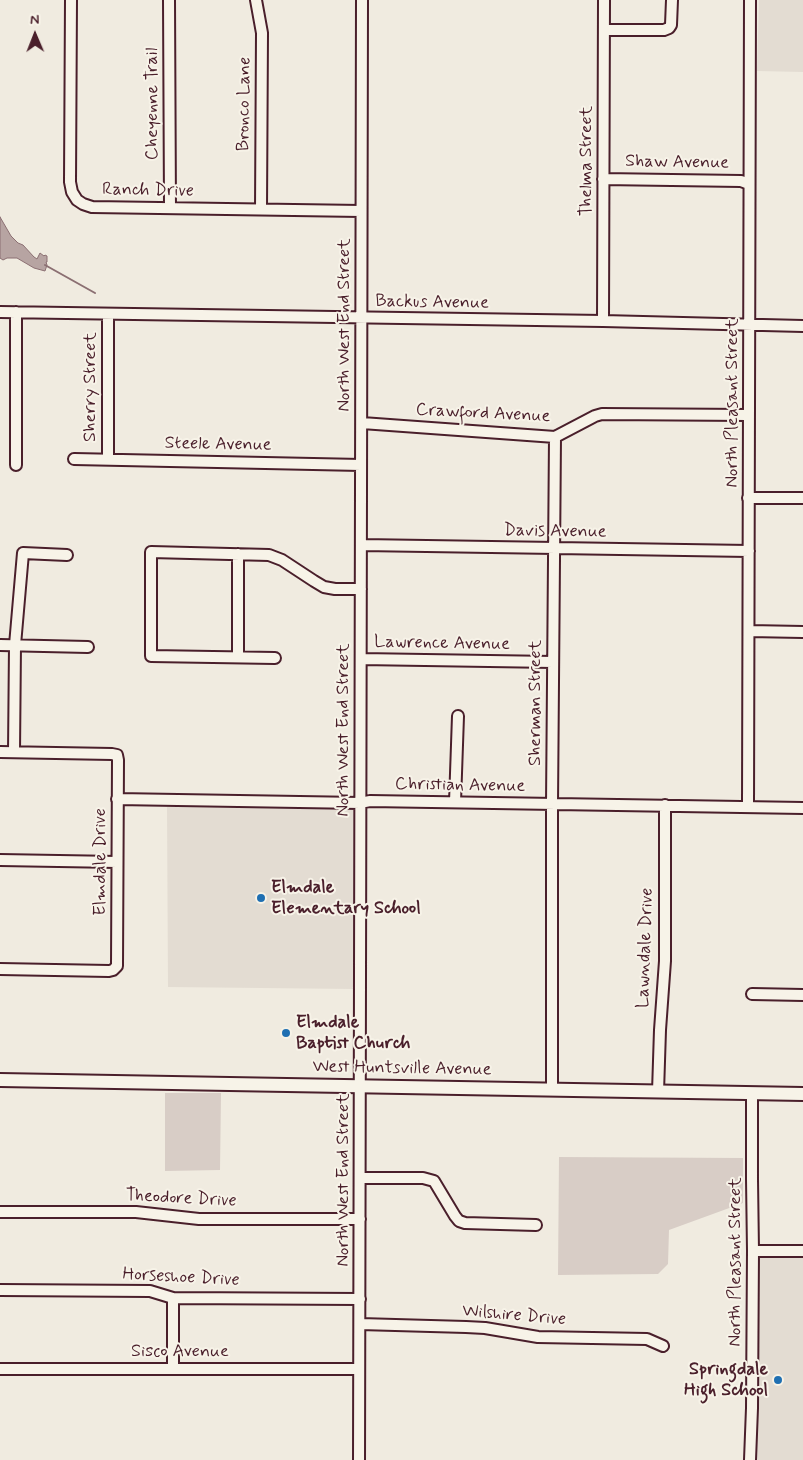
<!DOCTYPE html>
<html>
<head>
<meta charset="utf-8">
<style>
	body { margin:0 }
	#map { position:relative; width:803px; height:1460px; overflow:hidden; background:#f0ebe0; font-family:Mynerve,sans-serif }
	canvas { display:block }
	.north { position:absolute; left:10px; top:10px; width:50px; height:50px; -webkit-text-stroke:4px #f7f3e8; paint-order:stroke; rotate:359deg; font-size:14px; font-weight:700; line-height:20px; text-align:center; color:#4a1f2b }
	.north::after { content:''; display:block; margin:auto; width:18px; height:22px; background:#4a1f2b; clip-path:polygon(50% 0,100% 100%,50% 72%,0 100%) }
</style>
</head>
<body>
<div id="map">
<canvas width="803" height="1460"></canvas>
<div class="north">N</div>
</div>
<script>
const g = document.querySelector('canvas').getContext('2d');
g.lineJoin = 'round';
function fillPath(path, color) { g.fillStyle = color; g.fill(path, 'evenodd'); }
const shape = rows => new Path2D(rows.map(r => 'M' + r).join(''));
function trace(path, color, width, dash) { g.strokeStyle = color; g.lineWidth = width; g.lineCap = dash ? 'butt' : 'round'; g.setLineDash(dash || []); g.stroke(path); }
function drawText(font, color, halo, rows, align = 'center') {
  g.font = font + ' Mynerve,sans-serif'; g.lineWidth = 4; g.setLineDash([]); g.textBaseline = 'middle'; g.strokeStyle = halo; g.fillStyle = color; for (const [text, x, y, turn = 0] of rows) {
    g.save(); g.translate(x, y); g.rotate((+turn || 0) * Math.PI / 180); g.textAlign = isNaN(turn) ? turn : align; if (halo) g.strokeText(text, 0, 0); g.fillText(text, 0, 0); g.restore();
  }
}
const built = shape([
	[759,0,803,0,803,72,757,71],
	[167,807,354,809,354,989,168,987],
	[753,1251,803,1251,803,1460,750,1460]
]);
const green = shape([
	[165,1093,221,1093,220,1170,165,1171],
	[559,1157,743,1158,743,1203,669,1230,668,1264,658,1274,558,1275]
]);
const water = shape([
	[0,217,11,236,18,243,23,245,34,257,37,259,40,253,44,256,45,255,47,256,47,262,46,262,47,265,45,271,34,268,17,258,7,258,3,260,0,258,0,217]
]);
const stream = shape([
	[45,265,95,293]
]);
const minor = shape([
	[71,0,70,182,72,192,77,200,83,204,92,207,361,211],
	[169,0,170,207],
	[256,0,262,33,261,209],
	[604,30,664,30,669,28,671,25,672,0],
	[603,179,741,181,749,184],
	[0,312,603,321,803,326],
	[16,312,16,465],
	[108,314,108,459],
	[603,321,604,0],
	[362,423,555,437,595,416,602,414,748,415],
	[74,459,361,465],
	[748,498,803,498],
	[362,545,749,551],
	[238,554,238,657],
	[749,631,803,632],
	[0,645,88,647],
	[275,658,151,656,151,552,269,555,282,560,314,581,324,587,335,589,361,589],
	[361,659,553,662],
	[0,752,112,754,117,755,118,760,117,966,113,970,109,971,0,969],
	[14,752,15,645,23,553,67,555],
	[117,799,360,803,370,801,803,808],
	[455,802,458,716],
	[748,807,750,0],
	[0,860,117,862],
	[752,994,803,995],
	[552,1090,552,804,555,437],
	[658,1092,660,1030,665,961,665,805],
	[361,1178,423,1178,434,1181,455,1216,459,1221,465,1223,536,1225],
	[0,1212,136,1212,199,1219,360,1219],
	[753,1251,803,1251],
	[0,1290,150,1291,173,1298,360,1299],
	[173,1298,173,1368],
	[360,1324,466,1327,485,1328,538,1337,647,1339,663,1346],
	[0,1369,359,1369],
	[359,1460,362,0],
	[750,1460,752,1408,753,1251,752,1179,752,1094]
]);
const major = shape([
	[0,1080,803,1094]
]);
const markers = [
	[261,898,5,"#1f6fb2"],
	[286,1033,5,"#1f6fb2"],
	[778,1380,5,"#1f6fb2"]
];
const streetNames = [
	["Cheyenne Trail",153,104,-90],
	["Bronco Lane",245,104,-89],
	["Thelma Street",587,161,-90],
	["Shaw Avenue",677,163,1],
	["Ranch Drive",148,191,1],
	["Backus Avenue",432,303,1],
	["North West End Street",345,325,-90],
	["Sherry Street",91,387,-90],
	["North Pleasant Street",733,403,-90],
	["Crawford Avenue",483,414,3],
	["Steele Avenue",218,445,1],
	["Davis Avenue",555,532,1],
	["Lawrence Avenue",442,644,1],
	["Sherman Street",536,703,-90],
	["North West End Street",344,730,-90],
	["Christian Avenue",460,786,1],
	["Elmdale Drive",101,862,-90],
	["Lawndale Drive",646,948,-88],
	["West Huntsville Avenue",402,1069,1],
	["North West End Street",344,1180,-90],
	["Theodore Drive",181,1199,3],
	["North Pleasant Street",736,1262,-90],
	["Horseshoe Drive",181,1278,3],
	["Wilshire Drive",514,1316,5],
	["Sisco Avenue",180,1352]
];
const poiNames = [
	["Elmdale",271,888],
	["Elementary School",271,909],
	["Elmdale",296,1023],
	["Baptist Church",296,1044],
	["Springdale",768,1370,"right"],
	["High School",768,1391,"right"]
];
fillPath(built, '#e3dcd2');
fillPath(green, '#d8cdc6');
fillPath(water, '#b7a4a2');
trace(water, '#8b6f72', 1);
trace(stream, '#8b6f72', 2);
trace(minor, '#4a1f2b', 14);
trace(major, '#4a1f2b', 16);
trace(minor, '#f7f3e8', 10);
trace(major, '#f7f3e8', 12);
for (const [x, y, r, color] of markers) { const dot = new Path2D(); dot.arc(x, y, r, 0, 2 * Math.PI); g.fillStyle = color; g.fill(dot); trace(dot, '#f7f3e8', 2); }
drawText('18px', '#4a1f2b', '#f7f3e8', streetNames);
drawText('bold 18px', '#4a1f2b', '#f7f3e8', poiNames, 'left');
</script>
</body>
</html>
